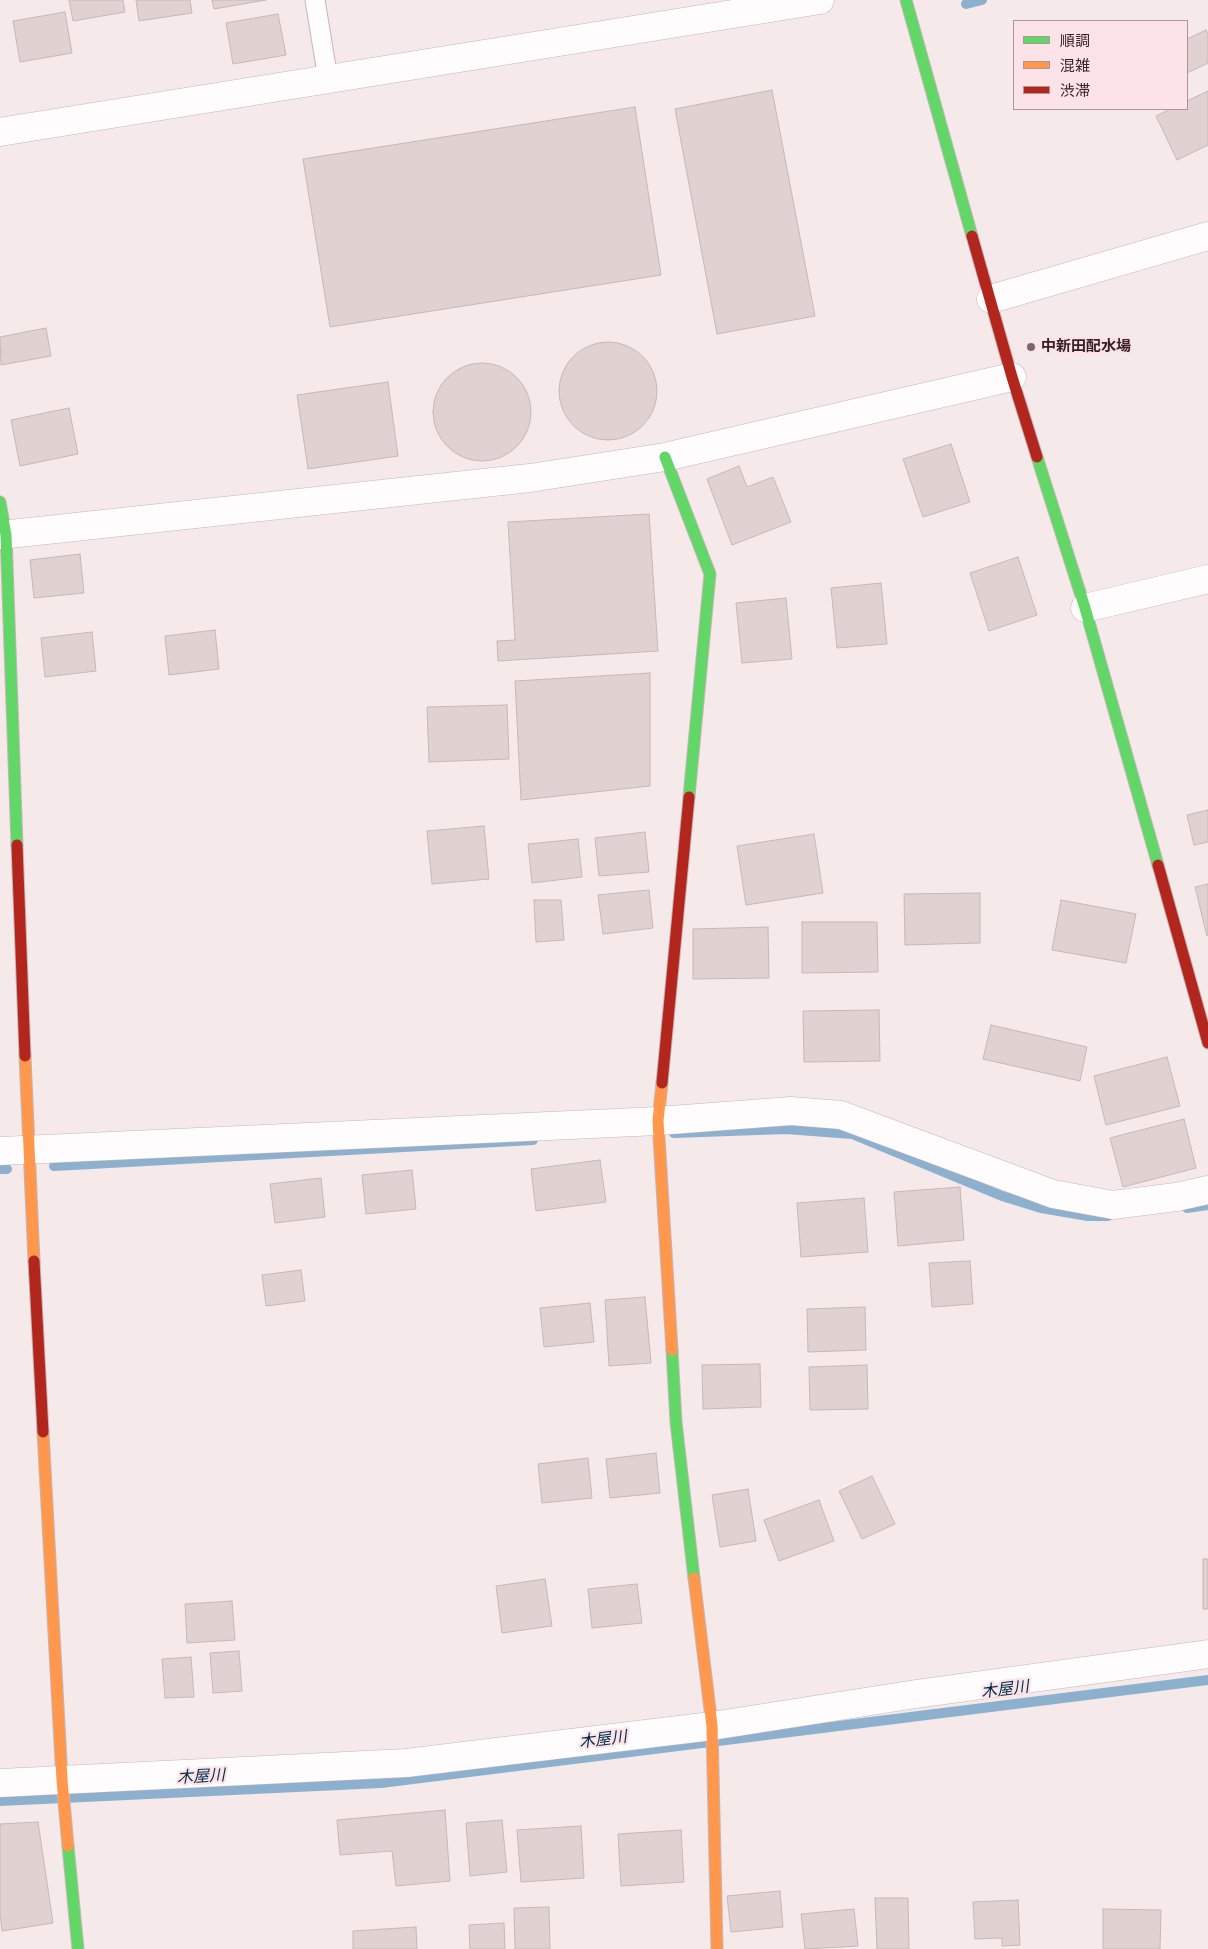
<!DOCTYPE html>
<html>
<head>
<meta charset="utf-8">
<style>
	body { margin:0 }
	#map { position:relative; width:1208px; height:1949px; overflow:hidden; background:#f5e9ea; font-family:Bitter,"Noto Sans JP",serif }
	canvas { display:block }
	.legend { position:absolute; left:1013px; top:20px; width:175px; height:90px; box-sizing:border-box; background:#fbe3e7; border:1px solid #ad969a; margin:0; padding:6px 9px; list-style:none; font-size:15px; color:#382227 }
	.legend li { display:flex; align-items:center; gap:10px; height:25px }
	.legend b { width:25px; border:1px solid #ad969a }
</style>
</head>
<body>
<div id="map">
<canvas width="1208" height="1949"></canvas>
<ul class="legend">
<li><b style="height:6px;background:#63d668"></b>順調</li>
<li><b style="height:6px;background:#ff974d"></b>混雑</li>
<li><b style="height:6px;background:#b3261e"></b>渋滞</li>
</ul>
</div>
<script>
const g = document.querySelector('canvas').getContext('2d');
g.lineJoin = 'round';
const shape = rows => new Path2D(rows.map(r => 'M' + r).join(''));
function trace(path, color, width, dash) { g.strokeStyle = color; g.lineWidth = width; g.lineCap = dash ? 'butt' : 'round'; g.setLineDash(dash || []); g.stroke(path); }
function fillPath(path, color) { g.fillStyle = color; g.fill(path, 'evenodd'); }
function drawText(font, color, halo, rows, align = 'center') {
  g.font = font + ' Bitter,"Noto Sans JP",serif'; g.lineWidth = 4.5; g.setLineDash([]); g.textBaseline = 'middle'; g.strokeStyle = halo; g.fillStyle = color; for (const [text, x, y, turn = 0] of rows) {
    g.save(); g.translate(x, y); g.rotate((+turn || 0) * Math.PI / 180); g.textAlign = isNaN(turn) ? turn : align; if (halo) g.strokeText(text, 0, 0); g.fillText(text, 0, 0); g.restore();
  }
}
const stream = shape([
	[966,4,982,0],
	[674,1133,786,1129,852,1134,1002,1196,1041,1208,1088,1216,1108,1216],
	[54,1166,533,1140],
	[0,1169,7,1169],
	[1187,1208,1208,1205],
	[0,1801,381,1783,1208,1680]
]);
const building = shape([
	[69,0,123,0,125,12,73,21,69,0],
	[136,0,190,0,192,13,139,21,136,0],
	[212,0,266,0,214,9,212,0],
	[65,12,72,53,20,62,13,21,65,12],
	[278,14,286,55,233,64,226,23,278,14],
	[1206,30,1208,34,1208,63,1187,73,1187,39,1206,30],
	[772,90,815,316,717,334,675,109,772,90],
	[1208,91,1208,145,1177,160,1156,116,1170,109,1187,109,1187,101,1208,91],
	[635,107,661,275,330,327,303,159,635,107],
	[46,328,51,356,1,365,0,337,46,328],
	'559 391a49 49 0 1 1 98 0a49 49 0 1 1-98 0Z',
	'433 412a49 49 0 1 1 98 0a49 49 0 1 1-98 0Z',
	[388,382,398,456,308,469,297,395,388,382],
	[69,408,78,454,20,466,11,420,69,408],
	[951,444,970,502,923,517,903,459,951,444],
	[739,466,747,487,773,477,791,522,732,545,707,479,739,466],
	[649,514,658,651,498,661,497,641,515,640,508,522,649,514],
	[80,554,84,593,34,598,30,560,80,554],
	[1018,557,1037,615,989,631,970,573,1018,557],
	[881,583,887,644,837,648,831,588,881,583],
	[786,598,792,659,742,663,736,603,786,598],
	[215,630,219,669,169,675,165,636,215,630],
	[92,632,96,671,45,677,41,638,92,632],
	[650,673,650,786,521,800,515,681,650,673],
	[507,705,509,759,429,762,427,707,507,705],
	[1208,810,1208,842,1194,845,1187,815,1208,810],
	[484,826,489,879,432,884,427,831,484,826],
	[645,832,649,872,599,876,595,838,645,832],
	[814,834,823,893,746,905,737,846,814,834],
	[578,839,582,877,532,883,528,844,578,839],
	[1208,884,1208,935,1207,936,1195,887,1208,884],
	[649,890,653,928,603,934,598,895,649,890],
	[980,893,980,943,905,945,904,894,980,893],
	[534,900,561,900,564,940,536,942,534,900],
	[1061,900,1136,914,1126,963,1052,950,1061,900],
	[802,922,877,922,878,972,802,973,802,922],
	[768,927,769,978,693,979,693,929,768,927],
	[879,1010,880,1061,804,1062,803,1011,879,1010],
	[991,1025,1087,1047,1080,1081,983,1059,991,1025],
	[1167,1057,1180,1106,1106,1125,1094,1076,1167,1057],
	[1184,1119,1196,1168,1123,1187,1110,1138,1184,1119],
	[600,1160,606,1202,536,1211,531,1169,600,1160],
	[412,1170,416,1209,366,1214,362,1175,412,1170],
	[321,1178,325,1217,275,1223,270,1184,321,1178],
	[960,1187,964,1240,898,1246,894,1192,960,1187],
	[864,1198,868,1252,801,1257,797,1203,864,1198],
	[970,1261,973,1304,932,1307,929,1263,970,1261],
	[301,1270,305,1301,266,1306,262,1275,301,1270],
	[645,1297,651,1363,609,1366,605,1300,645,1297],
	[590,1303,594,1342,544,1347,540,1308,590,1303],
	[865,1307,866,1350,808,1352,807,1309,865,1307],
	[760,1364,761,1407,703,1409,702,1365,760,1364],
	[867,1365,868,1409,810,1410,809,1367,867,1365],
	[656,1453,660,1493,610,1498,606,1459,656,1453],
	[588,1458,592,1498,542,1503,538,1464,588,1458],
	[872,1476,895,1524,862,1539,839,1491,872,1476],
	[748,1489,756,1541,720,1547,712,1495,748,1489],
	[819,1500,834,1541,779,1561,764,1520,819,1500],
	[1203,1559,1208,1559,1208,1609,1203,1609,1203,1559],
	[545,1579,552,1626,502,1633,496,1586,545,1579],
	[637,1584,642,1623,592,1628,588,1589,637,1584],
	[232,1601,235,1640,187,1643,185,1604,232,1601],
	[239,1651,242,1691,213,1693,210,1653,239,1651],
	[191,1657,194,1697,165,1698,162,1659,191,1657],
	[445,1810,450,1881,396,1886,392,1851,340,1855,337,1820,445,1810],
	[502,1820,507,1872,470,1876,466,1823,502,1820],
	[38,1822,53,1923,2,1931,0,1913,0,1824,38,1822],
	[581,1826,584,1878,521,1882,517,1830,581,1826],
	[681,1830,684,1882,621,1886,618,1834,681,1830],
	[780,1891,783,1927,731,1932,727,1896,780,1891],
	[875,1898,908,1898,909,1949,877,1949,875,1898],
	[1018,1900,1020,1945,1002,1946,1002,1938,975,1939,973,1902,1018,1900],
	[549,1907,550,1949,515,1949,514,1908,549,1907],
	[854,1909,858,1946,805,1949,801,1914,854,1909],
	[1103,1909,1161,1910,1160,1949,1103,1949,1103,1909],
	[504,1923,505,1949,470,1949,469,1925,504,1923],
	[416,1927,417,1949,353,1949,353,1931,416,1927]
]);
const lane = shape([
	[315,0,328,79]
]);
const street = shape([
	[0,132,820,0],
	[991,299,1208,236],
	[0,535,530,478,665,457,1012,377],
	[1085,608,1208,579],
	[0,1151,658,1121,791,1111,841,1115,1053,1194,1113,1205,1176,1197,1208,1190],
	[0,1783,406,1763,712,1726,916,1694,1208,1654]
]);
const fast = shape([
	[906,0,972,236],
	[665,457,710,574,689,797],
	[1037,457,1085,608,1158,865],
	[0,502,6,535,17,845],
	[672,1350,676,1422,694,1578],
	[68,1846,78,1949]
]);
const slow = shape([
	[25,1056,34,1261],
	[662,1083,658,1121,672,1350],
	[43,1432,62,1780,68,1846],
	[694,1578,712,1726,717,1949]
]);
const jam = shape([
	[972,236,1012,377,1037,457],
	[17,845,25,1056],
	[1158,865,1208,1043],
	[662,1083,689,797],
	[34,1261,43,1432]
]);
const markers = [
	[1031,347,5,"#7a686b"]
];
const poiNames = [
	["中新田配水場",1041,347]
];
const waterNames = [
	["木屋川",1005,1690,-7],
	["木屋川",603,1740,-7],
	["木屋川",201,1777,-3]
];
trace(stream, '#8db0cf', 10);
fillPath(building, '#e1d1d0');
trace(building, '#c7b8b7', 1);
trace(lane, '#c6b6b9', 21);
trace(street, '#c6b6b9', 29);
trace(fast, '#c6b6b9', 13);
trace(slow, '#c6b6b9', 13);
trace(jam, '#c6b6b9', 13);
trace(lane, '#fefcfc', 19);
trace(street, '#fefcfc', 28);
trace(fast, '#63d668', 11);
trace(slow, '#ff974d', 11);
trace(jam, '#b3261e', 11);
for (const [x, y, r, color] of markers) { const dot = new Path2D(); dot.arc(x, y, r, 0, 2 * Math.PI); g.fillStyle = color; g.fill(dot); trace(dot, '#fbe3e7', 2); }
drawText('bold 15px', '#382227', '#fbe3e7', poiNames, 'left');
drawText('italic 16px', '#002c4a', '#fbe3e7', waterNames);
</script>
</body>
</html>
